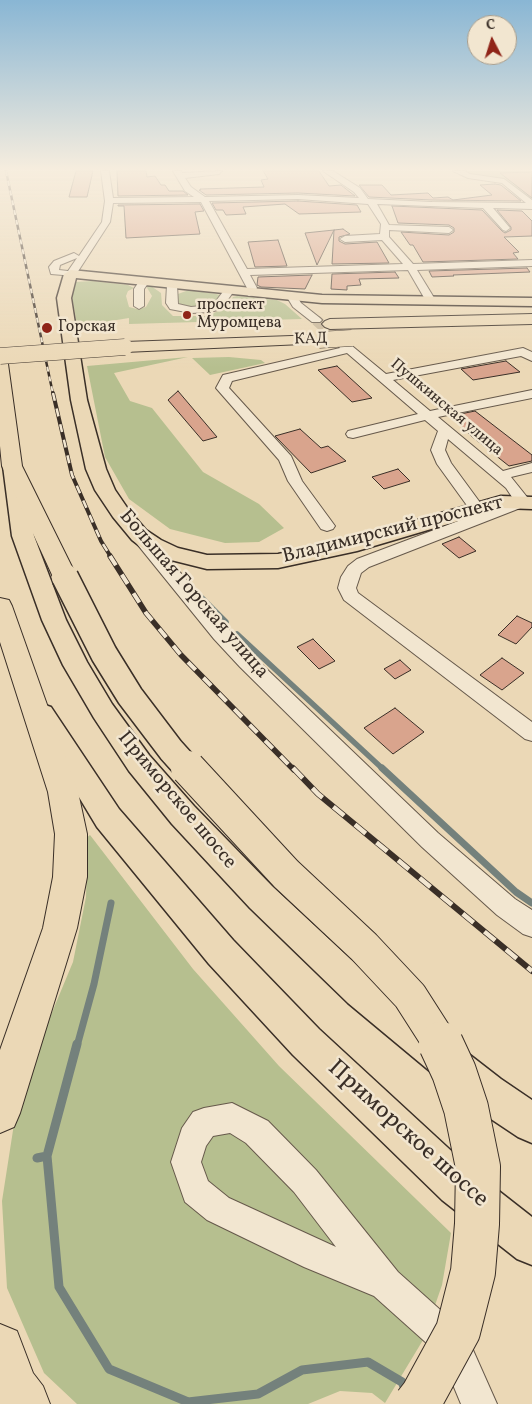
<!DOCTYPE html>
<html>
<head>
<meta charset="utf-8">
<style>
	body { margin:0 }
	#map { position:relative; width:532px; height:1404px; overflow:hidden; background:#ebd8b6; font-family:Vollkorn,serif }
	canvas { display:block }
	.north { position:absolute; left:467px; top:15px; width:50px; height:50px; box-sizing:border-box; background:#f2e6d0; border:1px solid #a89d8c; border-radius:50%; rotate:355deg; font-size:14px; font-weight:700; line-height:20px; text-align:center; color:#3a2f27 }
	.north::after { content:''; display:block; margin:auto; width:18px; height:22px; background:#8f2418; clip-path:polygon(50% 0,100% 100%,50% 72%,0 100%) }
</style>
</head>
<body>
<div id="map">
<canvas width="532" height="1404"></canvas>
<div class="north">С</div>
</div>
<script>
const g = document.querySelector('canvas').getContext('2d');
g.lineJoin = 'round';
function fillPath(path, color) { g.fillStyle = color; g.fill(path, 'evenodd'); }
const shape = rows => new Path2D(rows.map(r => 'M' + r).join(''));
function trace(path, color, width, dash) { g.strokeStyle = color; g.lineWidth = width; g.lineCap = dash ? 'butt' : 'round'; g.setLineDash(dash || []); g.stroke(path); }
function drawText(font, color, halo, rows, align = 'center') {
  g.font = font + ' Vollkorn,serif'; g.lineWidth = 5; g.setLineDash([]); g.textBaseline = 'middle'; g.strokeStyle = halo; g.fillStyle = color; for (const [text, x, y, turn = 0] of rows) {
    g.save(); g.translate(x, y); g.rotate((+turn || 0) * Math.PI / 180); g.textAlign = isNaN(turn) ? turn : align; if (halo) g.strokeText(text, 0, 0); g.fillText(text, 0, 0); g.restore();
  }
}
const green = shape([
	[461,171,532,171,532,201,506,180,471,176],
	[92,281,128,285,134,288,128,291,126,296,129,307,137,309,146,307,152,296,146,286,151,286,161,293,162,305,173,316,207,316,225,308,233,297,237,296,277,300,285,304,302,319,129,324,129,318,74,327,76,319,72,296,75,282],
	[189,290,216,294,220,295,214,305,206,308,178,306,175,295],
	[188,357,114,373,130,401,152,408,203,472,259,504,284,528,259,542,225,543,170,529,129,499,105,457,87,366],
	[229,357,261,360,265,363,210,375,192,358],
	[90,835,193,969,279,1066,451,1233,442,1285,423,1340,385,1403,372,1393,340,1391,308,1404,77,1404,44,1373,7,1288,2,1201,14,1124,38,1046,73,962,86,897,87,862,85,839]
]);
const streamFar2 = shape([
	[200,596,226,622],
	[237,634,384,770]
]);
const streamFar1 = shape([
	[382,768,516,892,532,903],
	[77,1046,94,984,111,903]
]);
const stream = shape([
	[77,1044,47,1156,59,1287,109,1369,188,1402,258,1394,302,1370,368,1362,402,1382,406,1391],
	[37,1158,47,1156]
]);
const building = shape([
	[76,171,93,171,87,197,69,197,76,171],
	[117,171,146,171,147,177,155,176,161,185,165,185,169,191,183,191,188,195,118,196,117,171],
	[263,171,319,171,329,186,341,185,355,196,298,193,206,195,199,190,201,190,200,189,264,187,261,180,268,179,263,171],
	[532,172,532,198,500,173,532,172],
	[495,184,501,185,521,201,432,200,369,197,359,185,382,185,391,195,428,193,433,198,448,197,453,200,492,195,480,185,495,184],
	[298,201,357,205,361,212,299,214,285,204,243,207,246,214,226,215,223,210,216,210,212,203,298,201],
	[200,204,204,211,195,212,200,234,126,238,124,206,118,206,118,205,200,204],
	[392,206,482,210,502,231,505,233,511,230,511,227,497,210,522,211,532,221,532,236,504,237,519,252,513,253,518,259,423,262,413,245,410,245,401,232,449,235,454,232,454,228,449,225,398,223,392,206],
	[343,229,350,234,339,237,339,241,345,244,377,242,389,263,332,264,334,230,343,229],
	[334,230,317,265,305,233,334,230],
	[278,240,287,266,255,267,248,242,278,240],
	[527,268,530,272,453,275,454,276,432,277,429,271,527,268],
	[395,272,399,278,359,279,361,285,347,286,347,290,331,289,332,274,395,272],
	[312,275,305,289,261,287,257,285,258,277,312,275],
	[506,361,520,372,473,380,461,369,506,361],
	[337,366,372,398,352,402,318,370,337,366],
	[178,391,217,437,203,441,168,400,178,391],
	[475,411,532,455,532,461,509,466,470,435,451,416,475,411],
	[300,429,321,448,328,446,346,461,311,473,275,436,300,429],
	[398,469,410,481,384,489,372,477,398,469],
	[459,537,476,551,459,558,442,544,459,537],
	[517,616,532,623,532,627,516,644,498,635,517,616],
	[313,639,335,661,319,669,297,647,313,639],
	[502,658,524,673,502,690,480,675,502,658],
	[400,660,411,670,395,679,384,669,400,660],
	[395,708,424,732,393,754,364,728,395,708]
]);
const minorTunnel = shape([
	[316,320,342,343]
]);
const minor = shape([
	[101,171,109,171,113,198,194,197,185,191,173,171,181,171,182,173,222,171,219,174,185,178,191,187,205,197,298,195,359,198,354,192,323,171,333,171,360,188,368,199,432,202,526,203,502,183,468,178,453,171,464,171,470,174,504,179,532,200,532,209,493,208,510,228,506,231,503,230,483,208,377,204,389,225,449,227,453,230,449,233,389,230,389,237,413,264,532,260,532,266,417,270,436,301,431,304,426,301,408,270,250,275,257,288,253,295,249,296,244,293,247,288,201,202,113,203,110,222,75,276,51,274,49,267,54,261,74,253,79,256,102,222,105,201,101,171],
	[298,199,368,204,381,224,380,234,345,236,340,239,345,242,382,240,403,264,247,269,209,201,298,199],
	[77,258,68,271,59,270,60,265,77,258],
	[144,279,149,282,144,289,144,306,139,309,134,306,134,289,140,280,144,279],
	[172,282,177,285,178,304,191,307,213,305,225,289,229,288,234,291,221,309,210,312,191,313,170,309,166,303,167,285,172,282],
	[292,294,296,295,301,303,320,318,322,320,320,322,312,322,293,307,287,297,292,294],
	[342,340,346,341,386,374,523,348,532,352,532,361,521,356,393,380,430,411,532,390,532,398,438,417,503,471,532,463,532,472,511,477,531,502,528,505,369,567,361,573,356,588,358,593,532,722,532,741,525,739,344,600,338,588,341,577,348,566,357,559,514,500,506,488,448,439,445,450,451,463,484,508,481,511,471,511,437,464,431,450,438,431,425,420,353,438,348,437,346,434,348,431,418,414,347,353,232,381,229,388,291,456,302,481,335,526,333,529,327,531,321,529,288,481,279,460,216,388,223,375,340,348,336,343,342,340],
	[139,530,145,531,228,629,254,657,438,833,515,899,532,910,532,937,523,934,497,915,422,847,240,667,214,639,133,539,131,535,133,531,139,530],
	[232,1103,268,1121,316,1170,398,1272,465,1332,497,1404,461,1404,441,1356,374,1296,304,1267,207,1220,185,1202,171,1162,182,1128,193,1112,204,1108,232,1103],
	[230,1133,246,1143,294,1192,336,1247,229,1198,208,1181,201,1162,206,1146,213,1136,230,1133]
]);
const major = shape([
	[71,270,322,295,532,298,532,306,322,303,76,278,71,298,87,400,106,469,115,490,128,509,146,530,161,540,178,548,207,555,278,554,346,540,501,496,532,497,532,509,502,508,357,551,278,568,207,569,163,558,145,550,132,540,113,517,95,490,86,469,71,400,57,298,64,274,71,270],
	[12,460,19,462,21,466,34,536,66,620,87,662,112,704,149,755,194,806,272,886,372,979,501,1079,532,1100,532,1143,518,1137,473,1107,348,1003,250,908,172,824,129,771,94,718,63,665,42,620,12,536,3,466,5,462,12,460],
	[42,704,51,707,119,809,233,940,319,1029,472,1170,532,1217,532,1265,517,1259,442,1200,293,1055,209,964,97,827,29,714,33,707,42,704]
]);
const highway = shape([
	[532,314,532,324,330,329,325,327,322,324,325,321,330,319,532,314],
	[319,335,325,337,327,340,325,343,125,352,119,350,117,347,119,344,125,342,319,335],
	[0,359,6,360,8,364,22,466,77,577,73,582,65,585,57,582,53,577,2,466,0,446,0,359],
	[0,598,9,600,12,606,78,792,87,834,87,877,77,928,20,1113,14,1127,0,1133,0,1050,43,928,53,877,55,834,48,792,0,642,0,598],
	[0,1324,17,1331,33,1373,43,1386,50,1404,0,1404,0,1324]
]);
const railFar3 = shape([
	[6,171,53,394]
]);
const railFar2 = shape([
	[53,393,72,475,101,541,111,557]
]);
const railFar1 = shape([
	[110,556,146,613,181,655,294,770]
]);
const rail = shape([
	[293,768,318,794,532,971]
]);
const highwayBridgeFar3 = shape([
	[319,340,352,338],
	[0,356,125,347]
]);
const highwayBridgeFar2 = shape([
	[65,577,104,654,130,696,171,750,189,770]
]);
const highwayBridgeFar1 = shape([
	[188,768,286,874,364,947,410,996,442,1046]
]);
const highwayBridge = shape([
	[416,1404,423,1395,458,1331,473,1272,477,1224,478,1167,466,1108,454,1072,441,1044]
]);
const markers = [
	[187,315,5,"#8f2418"],
	[47,328,6,"#8f2418"]
];
const farPoinames = [
	["проспект",197,306],
	["Муромцева",197,324],
	["Горская",58,328]
];
const farStreetnames = [
	["КАД",311,340,-2],
	["Пушкинская улица",446,408,40]
];
const streetNames = [
	["Владимирский проспект",393,531,-14],
	["Большая Горская улица",193,595,49],
	["Приморское шоссе",176,801,50]
];
const nearStreetnames = [
	["Приморское шоссе",407,1135,42]
];
fillPath(green, '#b6bf8f');
trace(streamFar2, '#74817c', 5.5);
trace(streamFar1, '#74817c', 7);
trace(stream, '#74817c', 9);
fillPath(building, '#d9a48d');
trace(building, '#3a2f27', 1);
trace(minorTunnel, '#c8b699', 11, [11, 5.5]);
trace(minor, '#66594b', 2);
trace(major, '#3a2f27', 3);
trace(highway, '#3a2f27', 2);
fillPath(minor, '#f2e6d0');
fillPath(major, '#ebd8b6');
fillPath(highway, '#ebd8b6');
trace(railFar3, '#3a2f27', 2.5);
trace(railFar2, '#3a2f27', 4);
trace(railFar1, '#3a2f27', 5.5);
trace(rail, '#3a2f27', 6);
trace(railFar3, '#f2e6d0', 2, [5]);
trace(railFar2, '#f2e6d0', 2.5, [8]);
trace(railFar1, '#f2e6d0', 4, [11]);
trace(rail, '#f2e6d0', 4.5, [14]);
trace(highwayBridgeFar3, '#3a2f27', 17, []);
trace(highwayBridgeFar2, '#3a2f27', 29, []);
trace(highwayBridgeFar1, '#3a2f27', 36, []);
trace(highwayBridge, '#3a2f27', 46, []);
trace(highwayBridgeFar3, '#ebd8b6', 16);
trace(highwayBridgeFar2, '#ebd8b6', 26);
trace(highwayBridgeFar1, '#ebd8b6', 34);
trace(highwayBridge, '#ebd8b6', 44);
const sky = g.createLinearGradient(0, 0, 0, 368);
sky.addColorStop(0, '#89b6d4');
sky.addColorStop(0.46, '#f6edde');
sky.addColorStop(1, '#f6edde00');
g.fillStyle = sky;
g.fillRect(0, 0, 532, 368);
for (const [x, y, r, color] of markers) { const dot = new Path2D(); dot.arc(x, y, r, 0, 2 * Math.PI); g.fillStyle = color; g.fill(dot); trace(dot, '#f2e6d0', 2); }
drawText('16px', '#3a2f27', '#f2e6d0', farPoinames, 'left');
drawText('16px', '#3a2f27', '#f2e6d0', farStreetnames);
drawText('20px', '#3a2f27', '#f2e6d0', streetNames);
drawText('24px', '#3a2f27', '#f2e6d0', nearStreetnames);
</script>
</body>
</html>
